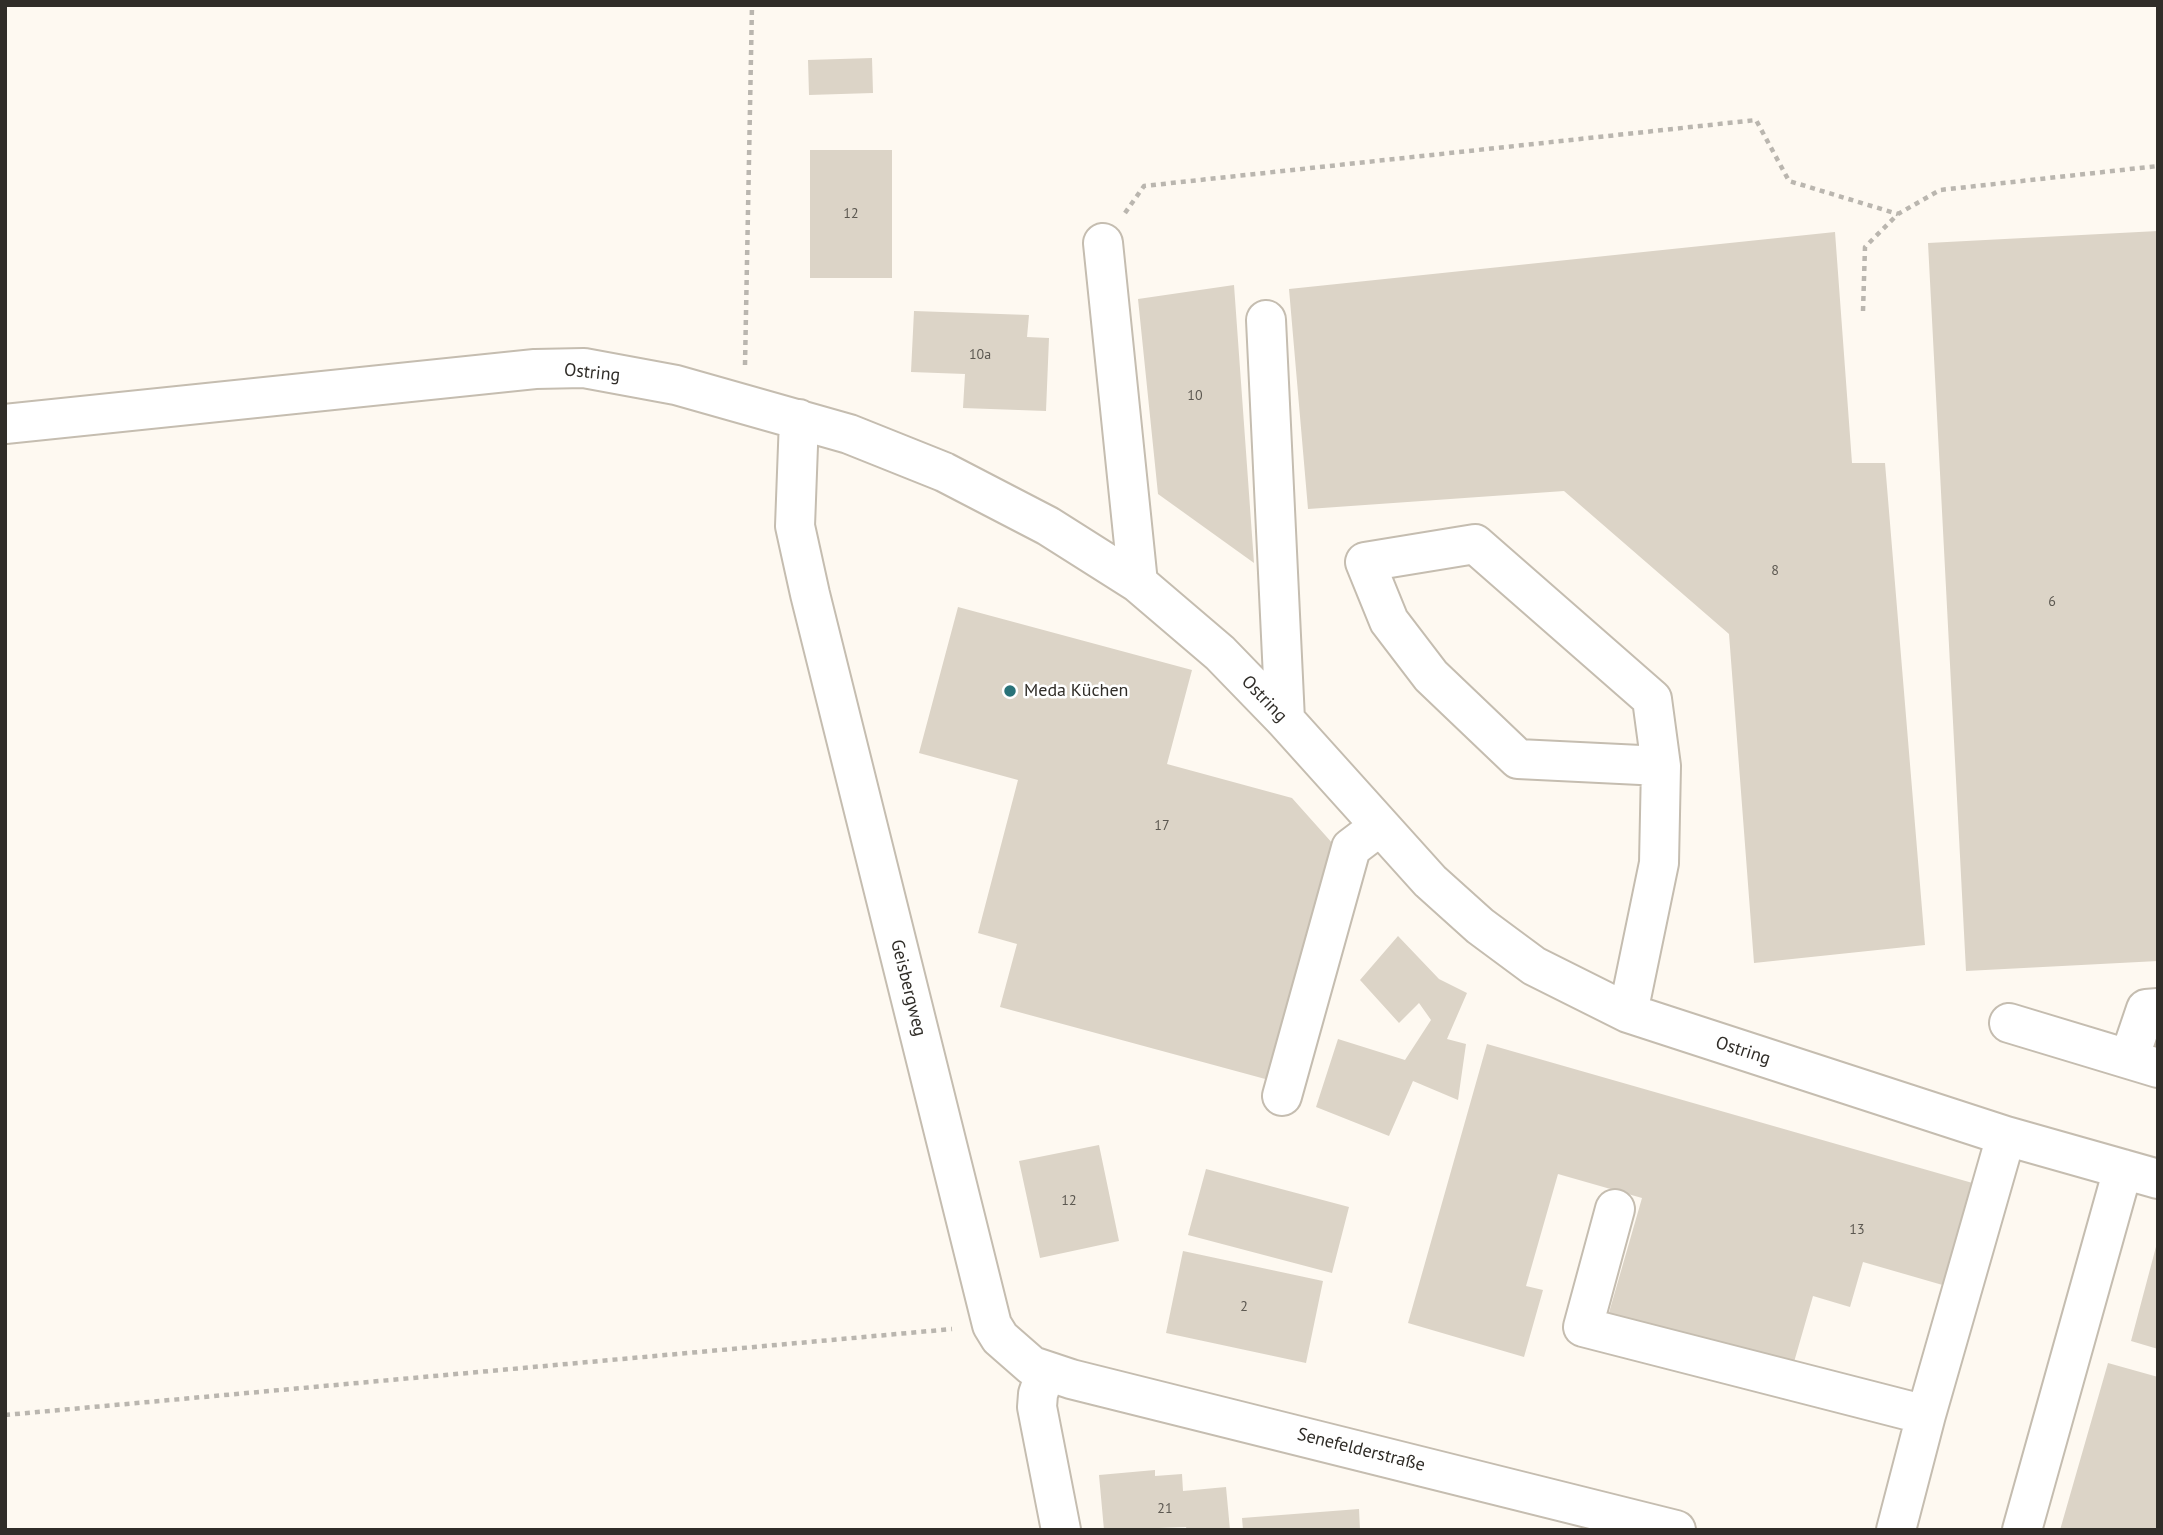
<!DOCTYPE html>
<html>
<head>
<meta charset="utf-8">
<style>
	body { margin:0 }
	#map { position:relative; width:2163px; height:1535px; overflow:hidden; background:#fef9f1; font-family:"PT Sans",sans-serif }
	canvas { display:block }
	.frame { position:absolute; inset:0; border:7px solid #302d28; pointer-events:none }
</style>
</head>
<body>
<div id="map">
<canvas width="2163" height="1535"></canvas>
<div class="frame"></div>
</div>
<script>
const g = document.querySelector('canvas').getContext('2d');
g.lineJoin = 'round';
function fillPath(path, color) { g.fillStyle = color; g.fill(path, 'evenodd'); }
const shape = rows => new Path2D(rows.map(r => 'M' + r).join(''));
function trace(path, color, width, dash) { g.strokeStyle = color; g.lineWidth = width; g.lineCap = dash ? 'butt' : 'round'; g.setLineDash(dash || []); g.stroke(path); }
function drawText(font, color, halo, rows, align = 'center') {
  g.font = font + ' "PT Sans",sans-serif'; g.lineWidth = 5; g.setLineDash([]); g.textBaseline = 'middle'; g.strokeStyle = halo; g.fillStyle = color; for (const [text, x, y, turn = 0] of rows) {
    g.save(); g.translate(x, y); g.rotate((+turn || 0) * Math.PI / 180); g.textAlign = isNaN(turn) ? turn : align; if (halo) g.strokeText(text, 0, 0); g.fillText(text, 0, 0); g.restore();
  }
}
const building = shape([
	[872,58,873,93,809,95,808,60],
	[810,150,892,150,892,278,810,278],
	[2158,231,2158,961,1966,971,1928,243],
	[1835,232,1852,463,1885,463,1925,945,1754,963,1729,634,1564,491,1308,509,1289,289],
	[1234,285,1254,563,1158,494,1138,299],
	[914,311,1029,315,1027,337,1049,338,1046,411,963,408,965,374,911,372],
	[958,607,1192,670,1167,764,1292,798,1342,854,1280,1083,1000,1007,1017,944,978,933,1018,780,919,753],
	[1398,936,1439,979,1467,993,1447,1039,1466,1044,1458,1100,1413,1081,1389,1136,1316,1107,1338,1039,1405,1060,1431,1020,1419,1003,1399,1023,1360,980],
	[1487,1044,1976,1184,1946,1286,1863,1262,1850,1307,1813,1296,1790,1376,1606,1323,1642,1198,1558,1174,1526,1286,1543,1290,1524,1357,1408,1323],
	[1099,1145,1119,1241,1040,1258,1019,1161],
	[1206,1169,1349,1207,1332,1273,1188,1235],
	[2157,1243,2158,1243,2158,1349,2131,1341],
	[1183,1251,1323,1281,1306,1363,1166,1333],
	[2108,1363,2158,1377,2158,1530,2060,1530],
	[1155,1470,1155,1476,1182,1474,1183,1491,1226,1487,1230,1530,1187,1530,1186,1527,1104,1530,1099,1475],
	[1359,1509,1360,1530,1243,1530,1242,1518]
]);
const path = shape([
	[1125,213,1144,186,1756,120,1789,181,1898,214],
	[1863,311,1865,247,1898,214,1940,190,2158,166],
	[745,365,752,5],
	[5,1415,952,1329]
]);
const minor = shape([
	[1103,243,1138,583],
	[1266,320,1285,720],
	[799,419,795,526,810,594,992,1325,1000,1338,1032,1366,1071,1379,1676,1530],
	[5,424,535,369,584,368,676,385,849,434,944,472,1048,526,1138,583,1220,653,1285,720,1430,881,1480,926,1534,966,1628,1013,2006,1136,2158,1179],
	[1628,1013,1659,863,1661,766,1652,699,1475,544,1365,562,1389,621,1431,676,1518,759,1661,766],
	[2009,1023,2158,1068],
	[2129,1059,2146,1009,2158,1008],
	[1282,1096,1351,848,1380,826],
	[1615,1209,1583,1327,1926,1415],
	[1046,1371,1038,1394,1037,1407,1061,1530],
	[1896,1530,1926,1415,2006,1136],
	[2022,1530,2123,1169]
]);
const markers = [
	[1010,691,7,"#287278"]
];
const numberNames = [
	["12",851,214],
	["10a",980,355],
	["10",1195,396],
	["8",1775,571],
	["6",2052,602],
	["17",1162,826],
	["12",1069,1201],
	["13",1857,1230],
	["2",1244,1307],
	["21",1165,1509]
];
const streetNames = [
	["Ostring",592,373,6],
	["Ostring",1264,699,46],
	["Geisbergweg",908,988,76],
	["Ostring",1743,1051,18],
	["Senefelderstraße",1361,1450,14]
];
const poiNames = [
	["Meda Küchen",1024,691]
];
fillPath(building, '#dcd4c7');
trace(minor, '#c5bdb0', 42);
trace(path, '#bab6af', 4.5, [5, 5]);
trace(minor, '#fff', 38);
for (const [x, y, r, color] of markers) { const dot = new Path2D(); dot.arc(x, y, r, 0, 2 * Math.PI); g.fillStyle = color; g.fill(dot); trace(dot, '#fff', 2.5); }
drawText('14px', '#5b5750', null, numberNames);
drawText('18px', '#302d28', '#fff', streetNames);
drawText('18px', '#302d28', '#fff', poiNames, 'left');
</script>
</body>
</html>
